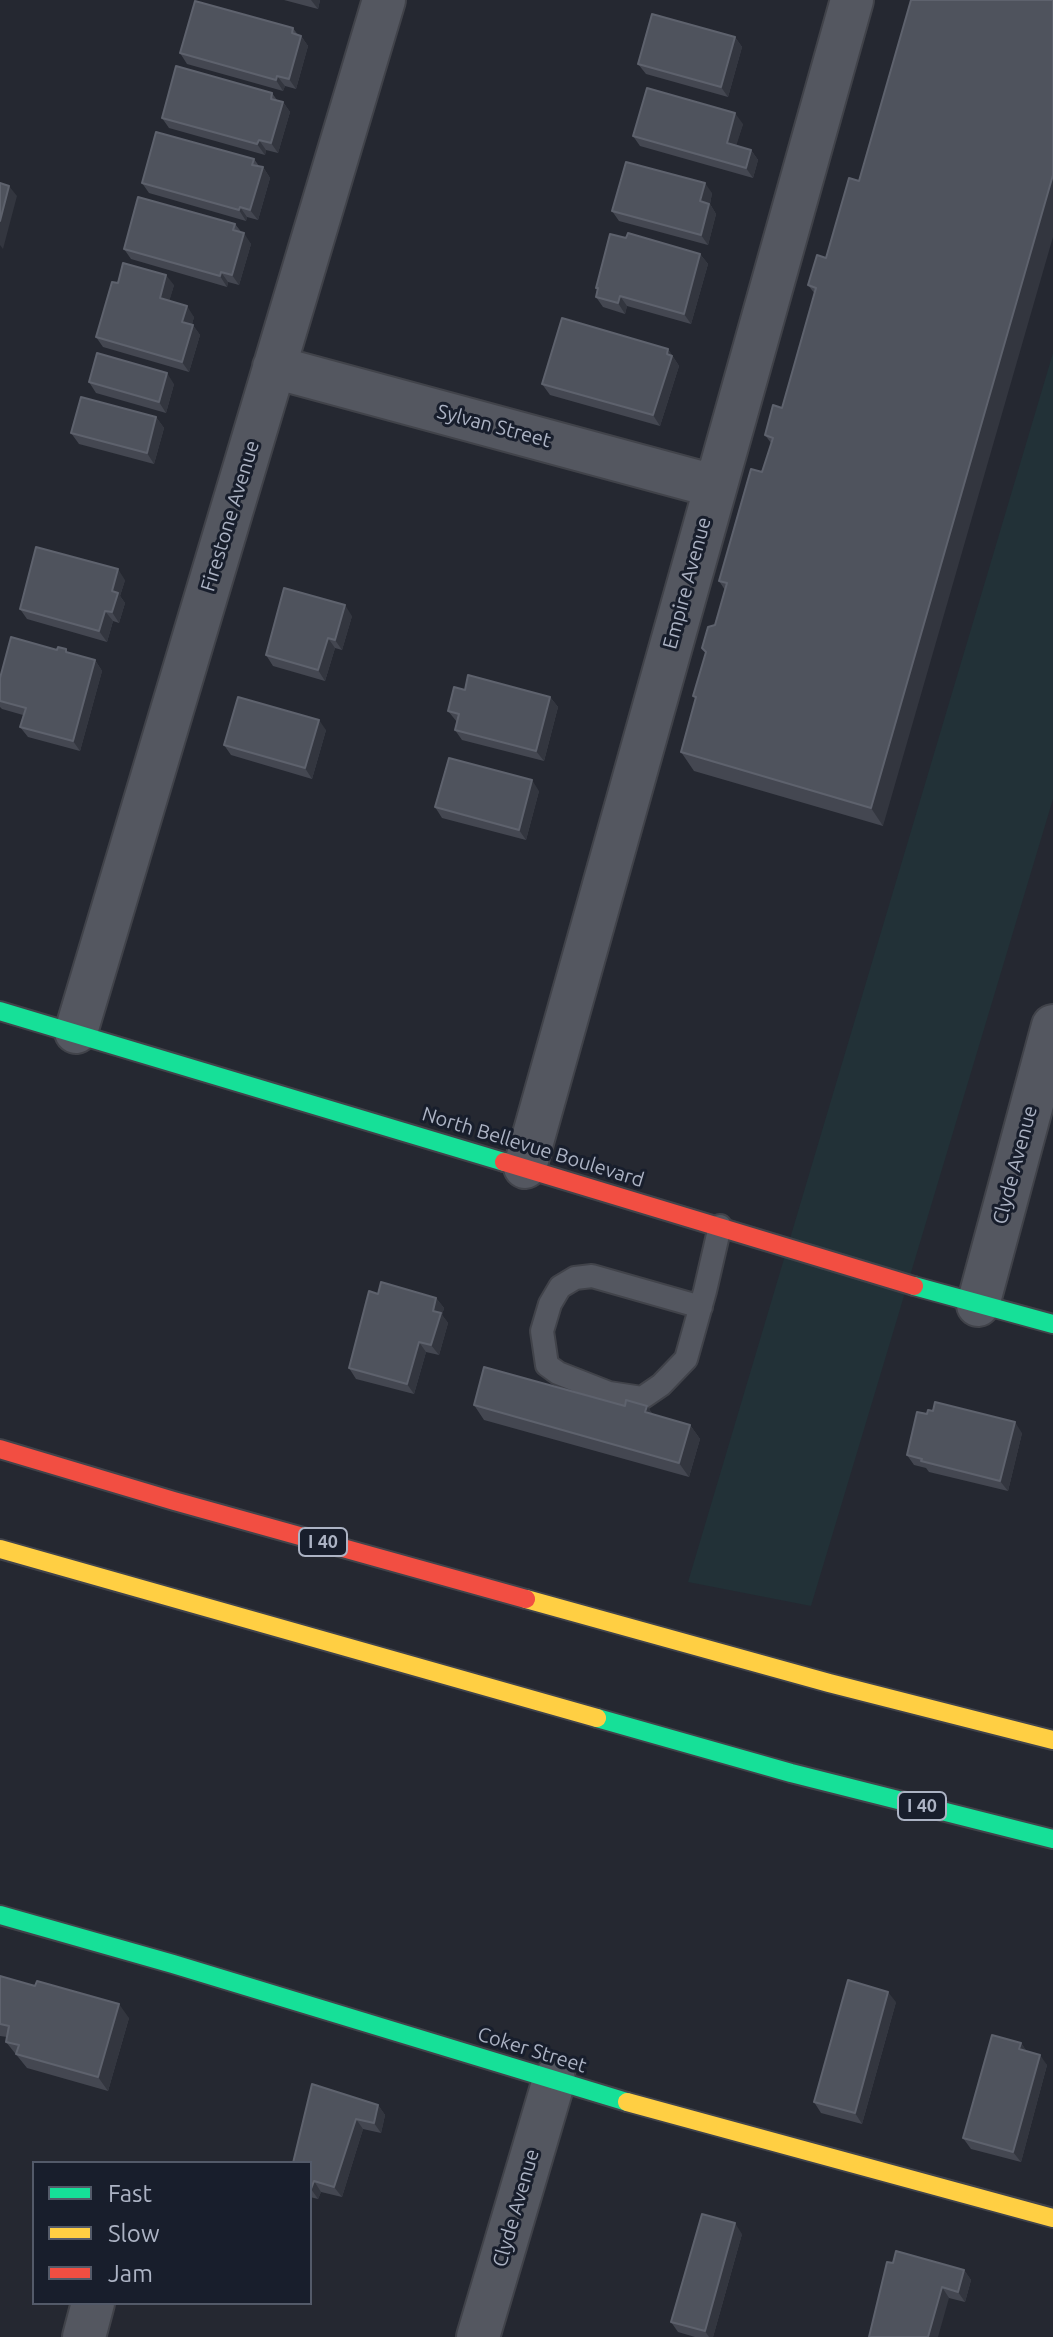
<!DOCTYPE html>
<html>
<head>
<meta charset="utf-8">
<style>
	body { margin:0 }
	#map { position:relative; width:1053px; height:2337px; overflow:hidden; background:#252831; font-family:Ubuntu,sans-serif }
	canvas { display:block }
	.legend { position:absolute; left:32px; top:2161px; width:280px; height:144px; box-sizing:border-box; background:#181e2c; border:2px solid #535a69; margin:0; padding:10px 14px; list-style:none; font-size:24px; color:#acb3c4 }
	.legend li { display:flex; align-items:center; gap:16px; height:40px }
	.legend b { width:40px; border:2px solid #535a69 }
</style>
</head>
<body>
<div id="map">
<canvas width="1053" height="2337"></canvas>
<ul class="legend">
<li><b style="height:10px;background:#16e098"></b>Fast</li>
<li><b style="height:10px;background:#ffcf43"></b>Slow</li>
<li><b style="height:10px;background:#f24e42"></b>Jam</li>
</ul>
</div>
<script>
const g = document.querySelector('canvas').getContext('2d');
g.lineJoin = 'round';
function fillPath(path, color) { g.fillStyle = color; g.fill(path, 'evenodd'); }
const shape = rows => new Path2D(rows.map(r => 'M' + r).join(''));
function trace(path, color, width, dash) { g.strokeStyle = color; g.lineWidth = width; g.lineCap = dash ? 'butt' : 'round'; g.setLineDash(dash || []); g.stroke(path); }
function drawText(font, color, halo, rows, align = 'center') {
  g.font = font + ' Ubuntu,sans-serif'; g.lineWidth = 6; g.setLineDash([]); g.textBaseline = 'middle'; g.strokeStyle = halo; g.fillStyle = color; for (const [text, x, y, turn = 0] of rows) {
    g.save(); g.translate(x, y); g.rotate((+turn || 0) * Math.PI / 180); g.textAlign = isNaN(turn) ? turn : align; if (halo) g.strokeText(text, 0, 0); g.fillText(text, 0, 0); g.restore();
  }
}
const green = shape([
	[1053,353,1053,799,811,1606,688,1582]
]);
const lane = shape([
	[701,1307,592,1276,575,1278,560,1287,550,1304,542,1331,547,1365,558,1373,609,1393,642,1398,661,1385,686,1359,705,1291,720,1226]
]);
const street = shape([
	[274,367,714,486],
	[76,1032,384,0],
	[525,1167,852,0],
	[978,1305,1053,1026],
	[84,2337,93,2303],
	[478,2337,554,2080]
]);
const fast = shape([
	[0,1011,504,1162],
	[914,1286,1053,1324],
	[597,1718,791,1773,1053,1839],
	[0,1915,173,1964,627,2102]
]);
const slow = shape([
	[0,1549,597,1718],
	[526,1599,829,1683,1053,1740],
	[627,2102,1053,2218]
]);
const jam = shape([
	[504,1162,914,1286],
	[0,1449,174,1501,526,1599]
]);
const wall = shape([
	[284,0,320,0,318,9],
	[293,28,298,35,301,36,308,46,296,89,285,86,283,91,187,64,180,53],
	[735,37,742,47,728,97,646,74,638,64],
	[272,93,277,100,283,102,290,112,278,153,266,150,265,155,169,128,162,118],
	[743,124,736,145,751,150,758,160,753,178,640,146,633,136],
	[254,159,259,166,263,167,270,178,258,220,247,217,246,221,149,193,142,183],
	[712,193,710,204,716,214,708,245,619,221,612,211],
	[235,224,251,244,239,285,228,282,227,287,131,259,124,249],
	[700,254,708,264,691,324,627,306,625,314,603,307,596,297,597,290,596,288],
	[826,258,883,826,694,771,681,752,696,699,693,696,725,590,719,581,762,472,771,443,765,435,782,408,815,294,808,285],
	[118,283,174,285,169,301,194,317,192,324,200,335,189,372,103,347,96,337],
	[668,349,679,366,660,426,550,395,542,384],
	[89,382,174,384,166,413,96,393],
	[156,417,164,428,154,464,79,444,71,433],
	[125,580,120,596,125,603,119,623,113,621,107,642,27,619,20,609],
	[352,616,342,650,335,648,325,681,273,666,266,655],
	[69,653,95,660,102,671,80,751,28,737,20,727,23,715,2,709,0,707,0,678],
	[465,690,550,697,558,707,544,761,462,740,455,730,457,722,448,711],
	[326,730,312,779,231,755,224,745],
	[539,791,526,840,442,818,435,807],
	[378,1294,436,1298,444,1308,442,1315,448,1323,439,1355,426,1352,414,1394,356,1379,349,1368],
	[474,1405,647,1406,653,1415,690,1425,700,1439,689,1477,484,1420],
	[1022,1433,1008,1491,929,1472,926,1468,914,1465,907,1455],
	[0,1976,129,2018,108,2091,27,2068,6,2042,7,2037,0,2036],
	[896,2002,862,2124,821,2113,814,2102],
	[1021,2043,1027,2052,1047,2065,1021,2162,971,2149,963,2138],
	[312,2084,378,2105,385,2115,381,2133,363,2129,342,2197,321,2192,318,2199,310,2197],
	[742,2234,713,2337,695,2337,678,2332,671,2322],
	[893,2263,964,2270,971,2280,965,2302,949,2298]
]);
const shadedWall = shape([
	[311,0,320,0,318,9],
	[301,36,308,46,296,89,289,79],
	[735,37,742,47,728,97,721,87],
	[277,76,285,86,283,91,276,80],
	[283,102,290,112,278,153,271,143],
	[735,113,743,124,734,153,727,143],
	[259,140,266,150,265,155,257,144],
	[751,150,758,160,753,178,746,168],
	[263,167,270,178,258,220,250,210],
	[1053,175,1053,237,883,826,871,808],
	[705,183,712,193,710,204,716,214,708,245,701,235,700,201],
	[9,186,17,196,3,249,0,245,0,221],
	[240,207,247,217,246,221,239,210],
	[244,233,251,244,239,285,232,275],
	[700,254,708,264,691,324,684,314],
	[221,272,228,282,227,287,220,276],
	[166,275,174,285,167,309,160,298],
	[620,296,627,306,625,314,618,303],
	[187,306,194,317,190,332,182,322],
	[193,325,200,335,189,372,182,362],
	[668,349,679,366,660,426,653,415],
	[167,373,174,384,166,413,159,402],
	[156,417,164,428,154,464,147,453],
	[118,569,125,580,120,596,125,603,119,623,112,612,112,591],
	[345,605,352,616,342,650,335,640],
	[105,611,113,621,107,642,99,631],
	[328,638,335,648,325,681,318,670],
	[95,660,102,671,80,751,73,741],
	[550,697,558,707,544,761,536,751],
	[319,720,326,730,312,779,305,768],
	[532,780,539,791,526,840,519,830],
	[436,1298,444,1308,442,1315,448,1323,439,1355,431,1345,433,1311],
	[419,1342,426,1352,414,1394,407,1384],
	[647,1406,657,1420,645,1412],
	[1015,1422,1022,1433,1008,1491,1000,1481],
	[690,1425,700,1439,689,1477,679,1463],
	[888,1992,896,2002,862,2124,855,2113],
	[119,2004,129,2018,108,2091,98,2077],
	[1021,2043,1028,2053,1019,2049],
	[1040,2055,1047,2065,1021,2162,1013,2152],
	[378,2105,385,2115,381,2133,374,2123],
	[356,2119,363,2129,342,2197,334,2187],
	[314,2181,321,2192,318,2199,311,2189],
	[735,2223,742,2234,713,2337,709,2337,705,2331],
	[964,2270,971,2280,965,2302,958,2292],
	[942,2287,949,2298,938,2337,928,2337]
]);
const building = shape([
	[911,0,1053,0,1053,175,871,808,681,752,696,697,693,696,706,652,702,648,708,627,715,625,727,583,719,581,751,469,762,472,773,438,765,435,773,405,782,408,816,288,808,285,817,255,826,258,849,178,859,181,911,0],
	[195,1,293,28,292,33,301,36,289,79,277,76,276,80,180,53,195,1],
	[652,14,735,37,721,87,638,64,652,14],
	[176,66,272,93,271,99,283,102,271,143,259,140,257,144,162,118,176,66],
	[647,88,735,113,727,143,751,150,746,168,633,136,647,88],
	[156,132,254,159,252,165,263,167,250,210,240,207,239,210,142,183,156,132],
	[626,162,705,183,700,201,709,204,701,235,612,211,626,162],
	[0,183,9,186,0,221,0,183],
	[138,197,235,224,233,230,244,233,232,275,221,272,220,276,124,249,138,197],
	[628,233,700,254,684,314,620,296,618,303,596,297,598,288,596,288,610,234,626,238,628,233],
	[123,263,166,275,160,298,187,306,182,322,193,325,182,362,96,337,112,282,118,283,123,263],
	[562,318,668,349,667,354,672,356,653,415,542,384,562,318],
	[97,353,167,373,159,402,89,382,97,353],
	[81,397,156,417,147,453,71,433,81,397],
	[36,547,118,569,112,591,118,593,112,612,105,611,99,631,20,609,36,547],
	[284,588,345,605,335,640,328,638,318,670,266,655,284,588],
	[11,637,57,650,58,647,66,649,66,652,95,660,73,741,20,727,26,708,0,701,0,678,11,637],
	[468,675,550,697,536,751,455,730,459,714,448,711,454,687,465,690,468,675],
	[238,697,319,720,305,768,224,745,238,697],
	[449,758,532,780,519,830,435,807,449,758],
	[381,1282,436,1298,433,1311,441,1313,431,1345,419,1342,407,1384,349,1368,369,1291,378,1294,381,1282],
	[484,1367,625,1406,626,1400,647,1406,645,1412,690,1425,679,1463,474,1405,484,1367],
	[935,1402,1015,1422,1000,1481,921,1461,922,1459,907,1455,917,1412,927,1414,928,1410,933,1411,935,1402],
	[0,1976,35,1986,37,1981,119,2004,98,2077,16,2054,19,2045,6,2042,9,2026,0,2024,0,1976],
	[848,1980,888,1992,855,2113,814,2102,848,1980],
	[992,2035,1021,2043,1019,2049,1040,2055,1013,2152,963,2138,992,2035],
	[312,2084,378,2105,374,2123,356,2119,334,2187,314,2181,311,2189,310,2189,310,2163,293,2163,312,2084],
	[702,2214,735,2223,705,2331,671,2322,702,2214],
	[896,2251,964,2270,958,2292,942,2287,928,2337,869,2337,887,2262,893,2263,896,2251]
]);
const shields = [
	[323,1542,48],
	[922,1806,48]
];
const shieldNames = [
	["I 40",323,1542],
	["I 40",922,1806]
];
const streetNames = [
	["Sylvan Street",494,426,15],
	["Firestone Avenue",230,516,-73],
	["Empire Avenue",687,583,-75],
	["North Bellevue Boulevard",533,1147,17],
	["Clyde Avenue",1015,1165,-75],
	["Coker Street",532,2050,17],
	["Clyde Avenue",516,2208,-74]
];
fillPath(green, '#223137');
trace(lane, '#41434a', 26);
trace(street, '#41434a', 46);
trace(fast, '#41434a', 22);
trace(slow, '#41434a', 22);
trace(jam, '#41434a', 22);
trace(lane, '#545760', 22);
trace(street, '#545760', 42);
trace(fast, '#16e098', 18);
trace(slow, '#ffcf43', 18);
trace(jam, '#f24e42', 18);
fillPath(wall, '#444751');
fillPath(shadedWall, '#33363f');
fillPath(building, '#4f535d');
trace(building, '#5e626d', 2);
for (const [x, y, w] of shields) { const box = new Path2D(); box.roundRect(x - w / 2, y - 14, w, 28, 6); g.fillStyle = '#181e2c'; g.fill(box); trace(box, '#acb3c4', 2); }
drawText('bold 18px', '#acb3c4', null, shieldNames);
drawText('20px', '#acb3c4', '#181e2c', streetNames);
</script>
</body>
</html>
